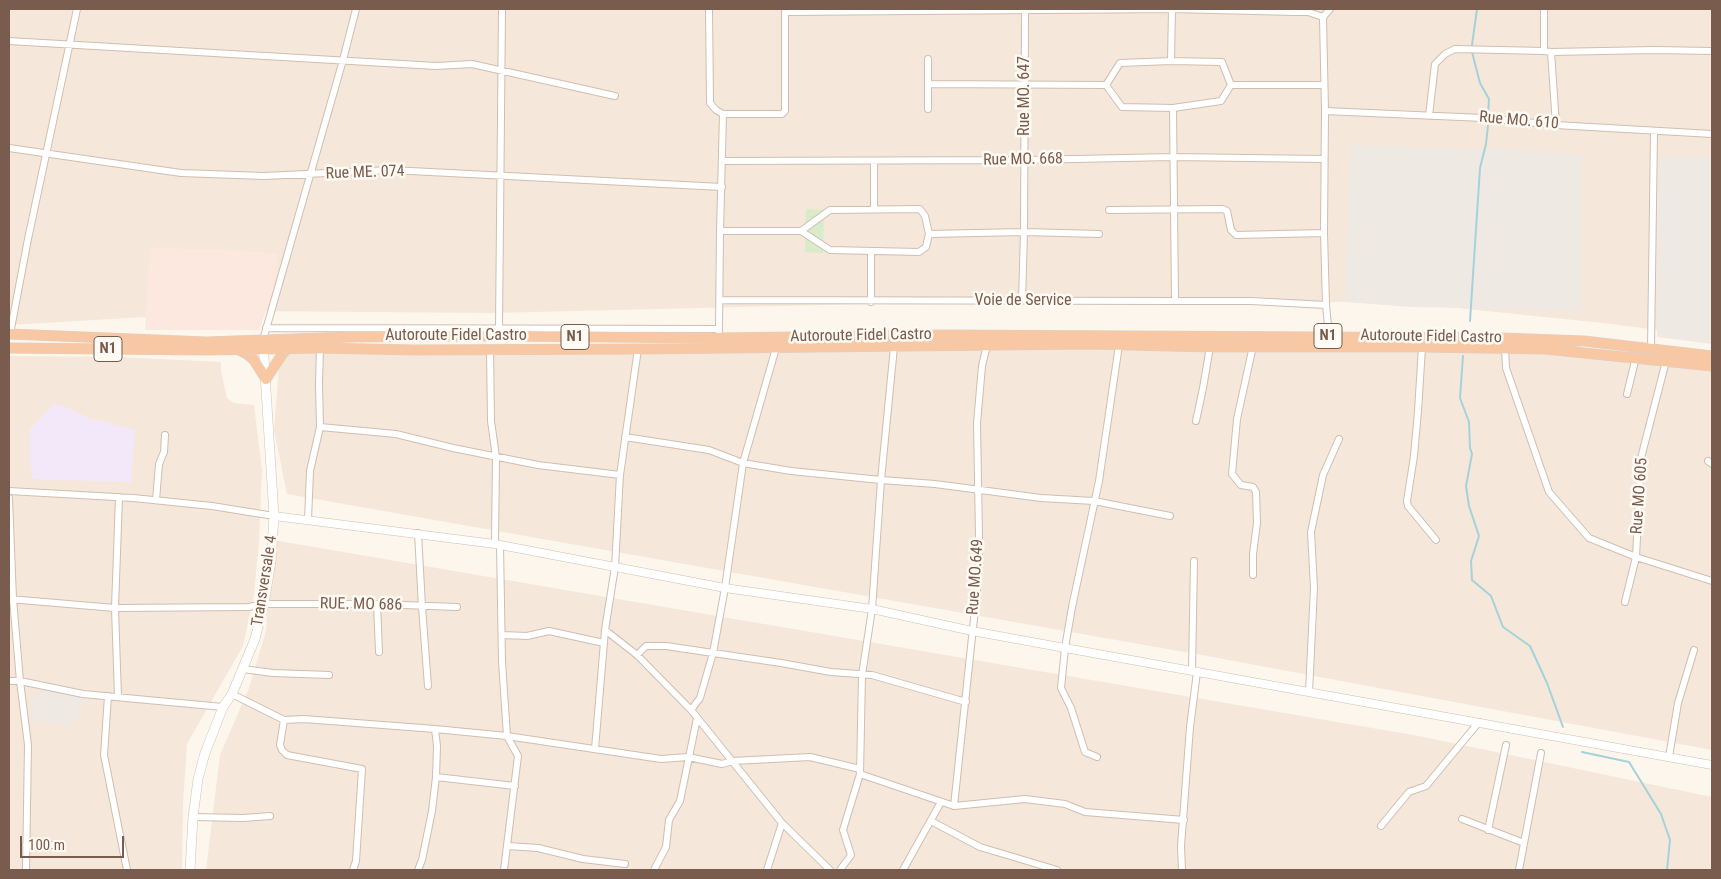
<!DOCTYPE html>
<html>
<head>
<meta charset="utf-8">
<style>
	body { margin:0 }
	#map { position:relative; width:1721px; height:879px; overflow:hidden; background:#fdf6ec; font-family:"Roboto Condensed",sans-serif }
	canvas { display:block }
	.frame { position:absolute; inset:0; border:10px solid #795c4d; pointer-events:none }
	.scale { position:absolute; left:20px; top:836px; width:104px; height:22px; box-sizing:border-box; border:2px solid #795c4d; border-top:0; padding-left:6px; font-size:15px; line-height:18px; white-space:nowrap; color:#795c4d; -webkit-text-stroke:4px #fffaf3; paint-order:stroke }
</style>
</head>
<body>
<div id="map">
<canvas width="1721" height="879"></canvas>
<div class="frame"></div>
<div class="scale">100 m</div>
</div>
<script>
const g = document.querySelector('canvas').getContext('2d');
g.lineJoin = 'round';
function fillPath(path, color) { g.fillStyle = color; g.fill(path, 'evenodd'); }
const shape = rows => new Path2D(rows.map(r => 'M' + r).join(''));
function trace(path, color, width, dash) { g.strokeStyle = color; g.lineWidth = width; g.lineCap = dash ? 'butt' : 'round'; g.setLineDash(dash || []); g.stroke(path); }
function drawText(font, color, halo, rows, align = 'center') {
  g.font = font + ' "Roboto Condensed",sans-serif'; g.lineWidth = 5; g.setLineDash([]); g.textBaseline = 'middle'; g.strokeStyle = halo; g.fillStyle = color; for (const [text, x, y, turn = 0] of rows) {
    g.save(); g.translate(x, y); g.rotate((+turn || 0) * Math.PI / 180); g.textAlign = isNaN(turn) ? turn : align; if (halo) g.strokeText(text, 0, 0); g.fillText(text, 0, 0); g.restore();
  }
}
const residential = shape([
	[9,9,1712,9,1712,337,1603,323,1389,301,1353,301,1319,303,908,303,493,313,248,311,9,325],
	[721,346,1340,347,1584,355,1712,368,1712,750,1207,656,287,494,274,430,280,354],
	[9,356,119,357,221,362,221,371,227,398,234,403,254,405,262,470,259,541,254,595,243,646,187,744,183,804,182,870,9,870],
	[273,540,1419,736,1712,797,1712,870,206,870,220,755,249,688,266,631]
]);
const commercial = shape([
	[150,248,233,250,278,254,274,288,259,330,145,330]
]);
const industrial = shape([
	[1351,145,1517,150,1581,155,1581,310,1411,307,1345,302],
	[1658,156,1712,156,1712,344,1657,337],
	[45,691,68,693,84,700,73,725,31,721,33,697]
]);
const education = shape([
	[54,404,63,406,89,418,135,430,131,482,32,479,29,451,30,429]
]);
const green = shape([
	[806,209,824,210,823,253,805,252]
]);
const stream = shape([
	[1472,45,1477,9],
	[1472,52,1480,83,1489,99,1488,115],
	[1470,321,1480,168,1486,144,1488,125],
	[1463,356,1460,398,1469,422,1470,448,1472,454,1466,486,1469,506,1479,536,1471,561,1472,580,1491,596,1503,627,1530,646,1547,683,1563,727],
	[1582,752,1629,762,1661,814,1670,840,1667,870]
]);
const minor = shape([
	[709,9,710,103,716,110,723,114,782,114,785,111,785,12,1172,9,1295,12],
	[1294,9,1295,12,1308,12,1323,17,1325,111,1324,233,1326,305,1329,336],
	[1544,9,1544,51],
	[1323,17,1330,9],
	[9,41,436,66,472,64,615,96],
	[1551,52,1556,125],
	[1171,61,1172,9],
	[928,84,1106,85,1120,63,1171,61,1222,62,1231,85],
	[1106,85,1122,107,1173,108,1221,101,1231,85,1323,85],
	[1173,108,1175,301],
	[928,109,928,59],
	[1325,111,1483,118,1556,125,1712,134],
	[1429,116,1435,64,1445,54,1455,49,1544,51,1551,52,1654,50,1712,51],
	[9,148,181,173,264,176,391,170,722,187],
	[723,161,1025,160,1173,157,1324,159],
	[874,209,874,161],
	[1109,210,1223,209,1227,211,1231,230,1236,235,1324,233],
	[720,231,801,231,830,210,920,209,925,216,929,234,926,247,919,252,830,250,801,231],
	[929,234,1024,232,1099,234],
	[871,251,871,302],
	[720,300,1175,301,1251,301,1326,305],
	[1022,301,1024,232,1025,11],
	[266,328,719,329],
	[499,328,502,9],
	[719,331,720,231,723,114],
	[10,334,28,239,77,9],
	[263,340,343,60,356,9],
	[1422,347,1418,411,1414,456,1407,501,1408,506,1436,540],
	[320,348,319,385,320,427,396,434,453,448,538,465,620,475],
	[1505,348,1506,368,1549,492,1589,538,1636,557,1712,581],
	[1651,349,1654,131],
	[490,350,491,421,496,457,495,544],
	[1627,394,1636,357],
	[1196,421,1203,388,1210,347],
	[625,437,709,450,743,463,791,471,881,480,935,484,1041,498,1094,501,1170,516],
	[1708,461,1712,464],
	[9,491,133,498,212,506,274,516],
	[9,498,13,599,20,681,28,745,26,870],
	[156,500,159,464,164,452,165,435],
	[308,520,310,471,320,427],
	[418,533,422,607,428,686],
	[500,545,502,662,507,736,518,756,504,870],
	[1253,575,1253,554,1257,523,1256,492,1253,487,1241,485,1232,474,1237,419,1253,346],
	[9,599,115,608,249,607,264,604,377,604,457,607],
	[1625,602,1636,557,1641,458,1666,361],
	[377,604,379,652],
	[605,630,637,655,691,710,782,823,830,870],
	[502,635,527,636,549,631,604,643],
	[637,655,646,646,666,646,781,663,831,672,872,675,966,702],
	[243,669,273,673,329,675],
	[1192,671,1194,561],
	[9,681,20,681,83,694,223,707],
	[1309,692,1314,588,1311,532,1323,475,1339,439],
	[232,694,284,720,304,719,435,729,507,736,661,759,688,757,722,764,733,761,810,757,860,769],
	[108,696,104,755,127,870],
	[118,697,115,608,119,497],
	[691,710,700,698,713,653,725,588,743,463,776,348],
	[284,720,280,745,282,750,287,755,362,769,356,861,353,870],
	[435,729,437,746,436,777],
	[595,749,605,630,615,567,620,475,638,349],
	[1097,757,1085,752,1071,708,1061,688,1065,648,1072,607,1099,481,1119,345],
	[1669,757,1678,703,1694,650],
	[860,774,954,806,978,581,979,536,977,423,982,366,987,345],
	[954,806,1025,799,1065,804,1085,812,1184,820],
	[193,817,243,818,270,816],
	[1462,819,1524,843],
	[931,821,980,847,1057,870],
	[1381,826,1409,792,1426,786,1479,722],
	[1488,830,1506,745],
	[26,845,56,845],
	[508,846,538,848,583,859,625,864],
	[418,870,422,860,432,811,436,777,515,786],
	[654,870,666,847,669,820,680,801,697,718],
	[767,870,782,823],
	[840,870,851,855,843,830,860,774,862,675,872,609,881,480,894,347],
	[903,870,941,802],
	[1182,870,1181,846,1190,727,1197,672],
	[1519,870,1541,753]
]);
const tertiary = shape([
	[274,516,495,544,725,588,872,609,972,631,1065,648,1712,765]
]);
const secondary = shape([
	[190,870,193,817,198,779,205,753,223,707,232,694,255,639,264,604,271,561,274,516,263,342]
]);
const trunk = shape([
	[9,334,206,342,351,337,499,336,719,338,943,335,1501,338,1584,341,1712,356],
	[9,348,207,350,320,348,414,350,638,349,1089,344,1210,347,1422,347,1545,349,1712,366],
	[239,350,247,354,254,360,266,379,283,353,288,349]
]);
const shields = [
	[1328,336,28],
	[575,337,28],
	[108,349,28]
];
const shieldNames = [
	["N1",1328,336],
	["N1",575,337],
	["N1",108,349]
];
const streetNames = [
	["Rue MO. 647",1025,96,-90],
	["Rue MO. 610",1519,121,5],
	["Rue MO. 668",1023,160,-1],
	["Rue ME. 074",365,173,-2],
	["Voie de Service",1023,301],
	["Autoroute Fidel Castro",456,336],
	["Autoroute Fidel Castro",861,336,-1],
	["Autoroute Fidel Castro",1431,337,1],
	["Rue MO 605",1640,496,-86],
	["Rue MO.649",976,577,-86],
	["Transversale 4",265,581,-81],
	["RUE. MO 686",361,605,1]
];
fillPath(residential, '#f5e8da');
fillPath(commercial, '#fde8e0');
fillPath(industrial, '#efe9e4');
fillPath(education, '#f3e8fa');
fillPath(green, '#d8ecc9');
trace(stream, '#a5d2da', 2);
trace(minor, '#d0beb0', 8);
trace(tertiary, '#d0beb0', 9);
trace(secondary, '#d6c0b0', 10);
trace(trunk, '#d9d1cd', 11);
trace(minor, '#fff', 6);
trace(tertiary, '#fff', 8);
trace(secondary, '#fff', 9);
trace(trunk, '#f8c8a4', 10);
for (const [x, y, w] of shields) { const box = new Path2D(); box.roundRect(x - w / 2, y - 12.5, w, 25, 4); g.fillStyle = '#fffaf3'; g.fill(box); trace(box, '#795c4d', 1); }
drawText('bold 15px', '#795c4d', null, shieldNames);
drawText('16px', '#795c4d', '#fffaf3', streetNames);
</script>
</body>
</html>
